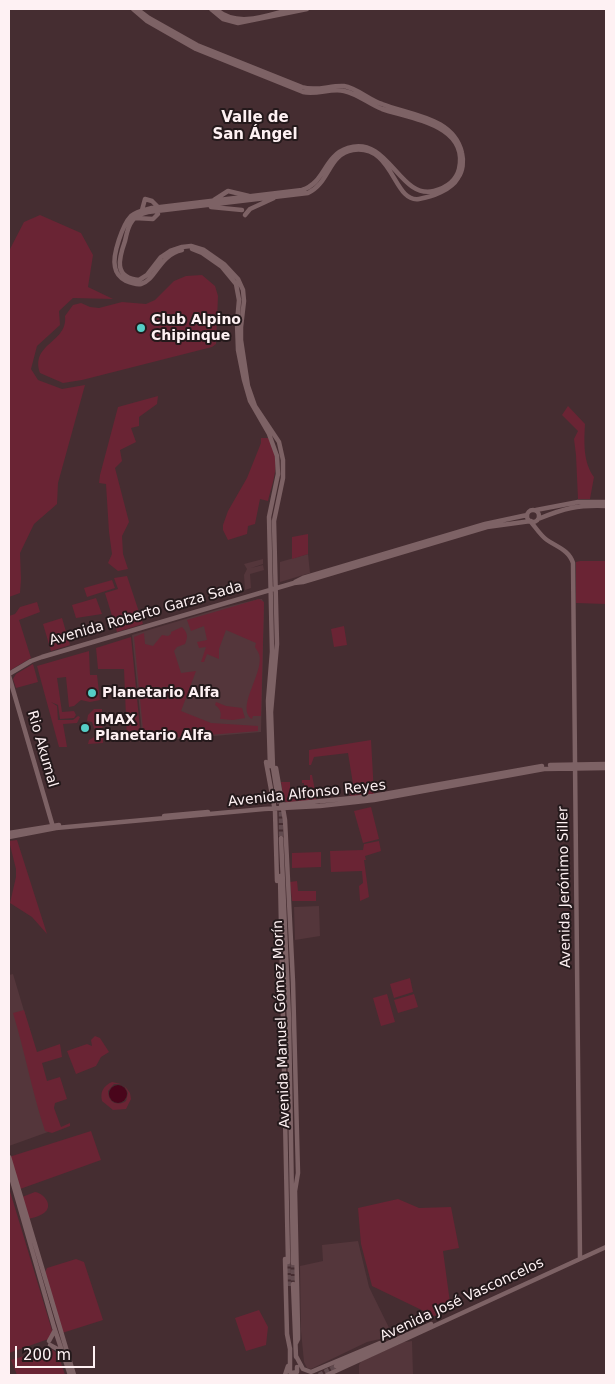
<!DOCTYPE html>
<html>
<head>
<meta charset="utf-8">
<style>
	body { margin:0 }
	#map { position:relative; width:615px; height:1384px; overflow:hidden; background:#452d31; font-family:"DejaVu Sans",sans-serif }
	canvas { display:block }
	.frame { position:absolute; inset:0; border:10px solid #fef1f3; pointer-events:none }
	.scale { position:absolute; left:15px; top:1346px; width:80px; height:22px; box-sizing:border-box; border:2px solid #fef1f3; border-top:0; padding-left:6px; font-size:15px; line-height:18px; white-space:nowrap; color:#fef1f3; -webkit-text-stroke:4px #24191b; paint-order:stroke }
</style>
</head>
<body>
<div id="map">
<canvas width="615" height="1384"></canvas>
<div class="frame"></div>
<div class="scale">200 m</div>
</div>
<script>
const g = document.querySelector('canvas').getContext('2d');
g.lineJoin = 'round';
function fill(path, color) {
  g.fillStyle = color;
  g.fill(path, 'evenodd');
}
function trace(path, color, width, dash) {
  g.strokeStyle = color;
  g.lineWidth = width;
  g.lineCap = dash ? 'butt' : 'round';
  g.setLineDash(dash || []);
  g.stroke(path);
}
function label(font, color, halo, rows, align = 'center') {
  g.font = font + ' "DejaVu Sans",sans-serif';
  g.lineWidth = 4;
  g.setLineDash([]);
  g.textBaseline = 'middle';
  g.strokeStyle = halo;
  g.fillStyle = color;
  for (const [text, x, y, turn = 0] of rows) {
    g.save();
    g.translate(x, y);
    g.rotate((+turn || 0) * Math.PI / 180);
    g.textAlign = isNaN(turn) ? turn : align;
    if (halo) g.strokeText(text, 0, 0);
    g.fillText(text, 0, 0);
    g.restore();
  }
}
const built = new Path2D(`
	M308,554L310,573L280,582V562Z
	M263,559V564L251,568L263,565L264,570L250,574L251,588L245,590L244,575L247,569L244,564Z
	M259,599H262L264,603L261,732L143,742L132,635L222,608Z
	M319,906L320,936L295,940L294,907Z
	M13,974L59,1128L9,1146V975Z
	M358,1241L369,1287L393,1336L367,1342L311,1369L307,1368L304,1362L301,1331L300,1266L323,1261L322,1245Z
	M412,1341L413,1375H359V1365L361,1361L404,1342Z`);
const green = new Path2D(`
	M40,215L81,233L93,255L88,287L113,299L73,298L59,311L60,325L37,346L31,369L38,380L62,389L85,385L58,483L57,504L34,524L20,553L21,579L20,593L9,597V251L24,222Z
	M202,275L215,286L218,296L216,344L212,347L82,380L63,383L40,373C30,343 68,343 65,316L73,305L81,303L90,307L99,308L122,302L146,304L155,300L174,281L186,276Z
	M158,396L157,404L139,417V426L131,428L136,442L120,450L122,461L115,468L129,522L122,536L123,554L128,569L118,571L108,563L112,554L109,532L106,484L99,483L100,475L118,407Z
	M568,406L585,424C584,442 583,462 594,477L590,499H578L576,455L574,439L578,431L562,415Z
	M261,438H268C282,460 274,477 268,501L260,499L255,524L248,526L247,534L228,540L223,530V525L228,511L247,478L261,443Z
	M308,534V554L292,559V537Z
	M580,561H606V604L576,603V562Z
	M127,576L143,624L117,632L105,593L118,589L114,578Z
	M112,580L115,588L87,597L84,588Z
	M96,598L102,614L76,618L72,605Z
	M259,599L264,602L261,716H253L252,719C235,708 265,672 259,654C258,651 256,649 255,647L256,643L226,630L219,649V659L207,654L204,662H201L206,647L199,648L197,642L207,640L204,626L191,631L187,620Z
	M37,602L40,612L19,620L31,658L9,671V616L15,614L20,607Z
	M62,618L70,645L51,651L43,624Z
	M344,626L347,645L334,647L331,629Z
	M182,627C188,633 188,637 185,644L177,647L174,651L181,673L196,671L181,711L211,723L258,726V731L144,740L134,637L144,633L145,644L153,646L162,635L168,636L171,634V632Z
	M131,637L141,739L127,741L124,669H98L96,648Z
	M89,651L90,675H97L100,700L90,702L81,700L74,706L69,707L66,677L57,678L62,712L74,711L76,715L74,718L60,719L58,705L51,702L57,706L58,720H73L78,716L80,717L77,723L63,724L67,747H59L37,666Z
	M33,664L38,682L16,688L13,679L16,674Z
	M216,702L226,706L242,708L245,718L233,720L220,719C222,713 220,708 215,705Z
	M94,709H102L103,743L88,744L89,740L94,737L95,731L92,722L87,721L88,715Z
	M371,740L374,794L351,797L348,786L353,784L348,753L314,757L311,765H309V750Z
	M310,775H312L317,801L286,802L284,800L281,782H290V789L294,790L295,796H313L312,787H304V783H302V780H310Z
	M371,807L379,839L363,843L354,811Z
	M17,840L47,934L32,917L10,903L16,877V869L9,841Z
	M379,841L381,851L365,856L366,860H364L369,897L360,901L359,886L363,883L362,871L331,872L330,851L363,850L364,844Z
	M321,852V867L292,868V853Z
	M297,881L298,891H316V901H292L290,882Z
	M410,978L413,992L394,998L390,984Z
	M387,994L395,1022L381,1026L373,998Z
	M414,994L418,1007L398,1013L394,1000Z
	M24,1010L37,1052L60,1044L62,1057L42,1063L47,1081L60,1077L67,1099L55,1103L54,1108L61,1127L70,1123V1126L52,1133L45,1131C32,1092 25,1052 13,1013Z
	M95,1036L100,1038L109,1052L101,1057L96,1066L76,1074L67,1051L87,1044L92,1046L91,1040Z
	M112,1082L121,1084H114L108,1091C108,1102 117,1107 126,1101L128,1093L124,1085L130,1093L131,1099L126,1109L113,1110L102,1101C100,1092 103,1086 112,1082Z
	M91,1131L101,1160L20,1189L9,1157Z
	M9,1188L54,1337L9,1353Z
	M35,1192C44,1193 54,1206 44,1213C40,1216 33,1218 28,1219L22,1197Z
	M398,1199L419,1208L451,1207L459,1248L443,1251L451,1310L434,1316L372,1286L361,1244L358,1208Z
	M76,1259L84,1262L103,1320L62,1333L44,1274L47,1268Z
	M259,1310L268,1327L266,1345L246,1351L235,1318Z
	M50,1348L58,1354L65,1375H17L11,1360Z`);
const water = new Path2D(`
	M109 1094a9 9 0 1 1 18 0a9 9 0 1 1-18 0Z`);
const secondaryTunnel = new Path2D(`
	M277,793L281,811V838
	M288,1262L289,1286
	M293,1263V1284
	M319,1375L336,1366`);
const secondary = new Path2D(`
	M133,9L147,21L196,49L303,92C317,95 331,88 344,91C358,94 369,104 382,109C411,119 469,125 459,169C456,181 445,188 434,191C399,200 389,135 348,148C323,156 326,182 302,190L152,208C145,210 137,211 131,216C123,224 112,255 115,267C116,273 120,278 126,281C131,283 136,285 141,284C156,280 159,255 182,250
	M137,9L149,18L197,45L302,87C316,92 330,85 344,86C357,88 369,100 382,104C410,115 454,117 462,153C464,161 463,171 458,178C451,190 432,197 419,199C393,203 394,144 353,150C328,154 330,183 308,193L148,212C144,213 140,214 137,216C129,222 127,232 125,241C119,258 113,278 139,280L147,275L161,257L170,251L182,247L191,246L204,250L224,264L238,279L243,290L244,301L241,327V340L248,386L255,406L279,442L283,460V478L274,521L277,644L271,712L273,768L277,793
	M211,9L223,19L238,23L307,9
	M217,10C238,28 268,15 292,9
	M214,200L228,191L249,196
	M211,207L242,210
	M142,210L145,199L152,201L157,206
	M245,215L250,209L274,198
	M135,218L153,219L158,214
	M192,249L202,253L222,267L236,284L239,300L237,323L238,350L244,380L250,401L269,434L277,456L278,474L269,517L272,652L268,701L270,766
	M527 516a6 6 0 1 1 12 0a6 6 0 1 1-12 0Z
	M536,510L578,502H606
	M538,519C565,508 577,505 606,506
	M531,522C536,528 541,536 547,540C557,547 569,550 573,563L580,1259
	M295,582L303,578L485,524L527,515
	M9,674L31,661L42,657L294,583L303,582L487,527L531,521
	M9,676L53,827
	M266,762L275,811L277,881
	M550,765L606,764
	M276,768L285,820L293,982L298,1173L295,1191L298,1330V1339L296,1343
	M281,805L373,796L542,766
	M164,816L208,812
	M9,833L59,825
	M9,837L56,828L264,809L320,806L374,800L544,769L606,768
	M281,838L289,1019L293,1263
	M280,876L288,1262
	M9,1157L74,1375
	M9,1170L54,1327L70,1375
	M285,1259L287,1334L290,1349
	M293,1284L296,1357
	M49,1341L55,1330
	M50,1345L63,1352
	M290,1348V1372L292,1373L297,1372V1367
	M296,1356L303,1369L311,1372L380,1343
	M336,1366L431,1324
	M285,1375L288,1366
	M327,1375L606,1247`);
const markers = [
	[141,328,5,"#55cec6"],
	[92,693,5,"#55cec6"],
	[85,728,5,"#55cec6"]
];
const poiNames = [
	["Club Alpino",151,320],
	["Chipinque",151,336],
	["Planetario Alfa",102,693],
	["IMAX",95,720],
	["Planetario Alfa",95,736]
];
const streetNames = [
	["Avenida Roberto Garza Sada",146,614,-16],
	["Rio Akumal",42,749,74],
	["Avenida Alfonso Reyes",307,794,-6],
	["Avenida Jerónimo Siller",565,887,-91],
	["Avenida Manuel Gómez Morín",282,1024,-92],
	["Avenida José Vasconcelos",462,1300,-25]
];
const neighbourhoodNames = [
	["Valle de",255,118],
	["San Ángel",255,135]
];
fill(built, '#54363b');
fill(green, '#6a2434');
fill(water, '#49051b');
trace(secondaryTunnel, '#614a4e', 4.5, [4.5, 2]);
trace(secondary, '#7d6265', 4.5);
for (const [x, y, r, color] of markers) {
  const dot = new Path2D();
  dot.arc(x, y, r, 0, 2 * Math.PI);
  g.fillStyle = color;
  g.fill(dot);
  trace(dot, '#24191b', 2);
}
label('bold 14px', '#fef1f3', '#24191b', poiNames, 'left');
label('14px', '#fef1f3', '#24191b', streetNames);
label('bold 15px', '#fef1f3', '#24191b', neighbourhoodNames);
</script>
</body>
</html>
